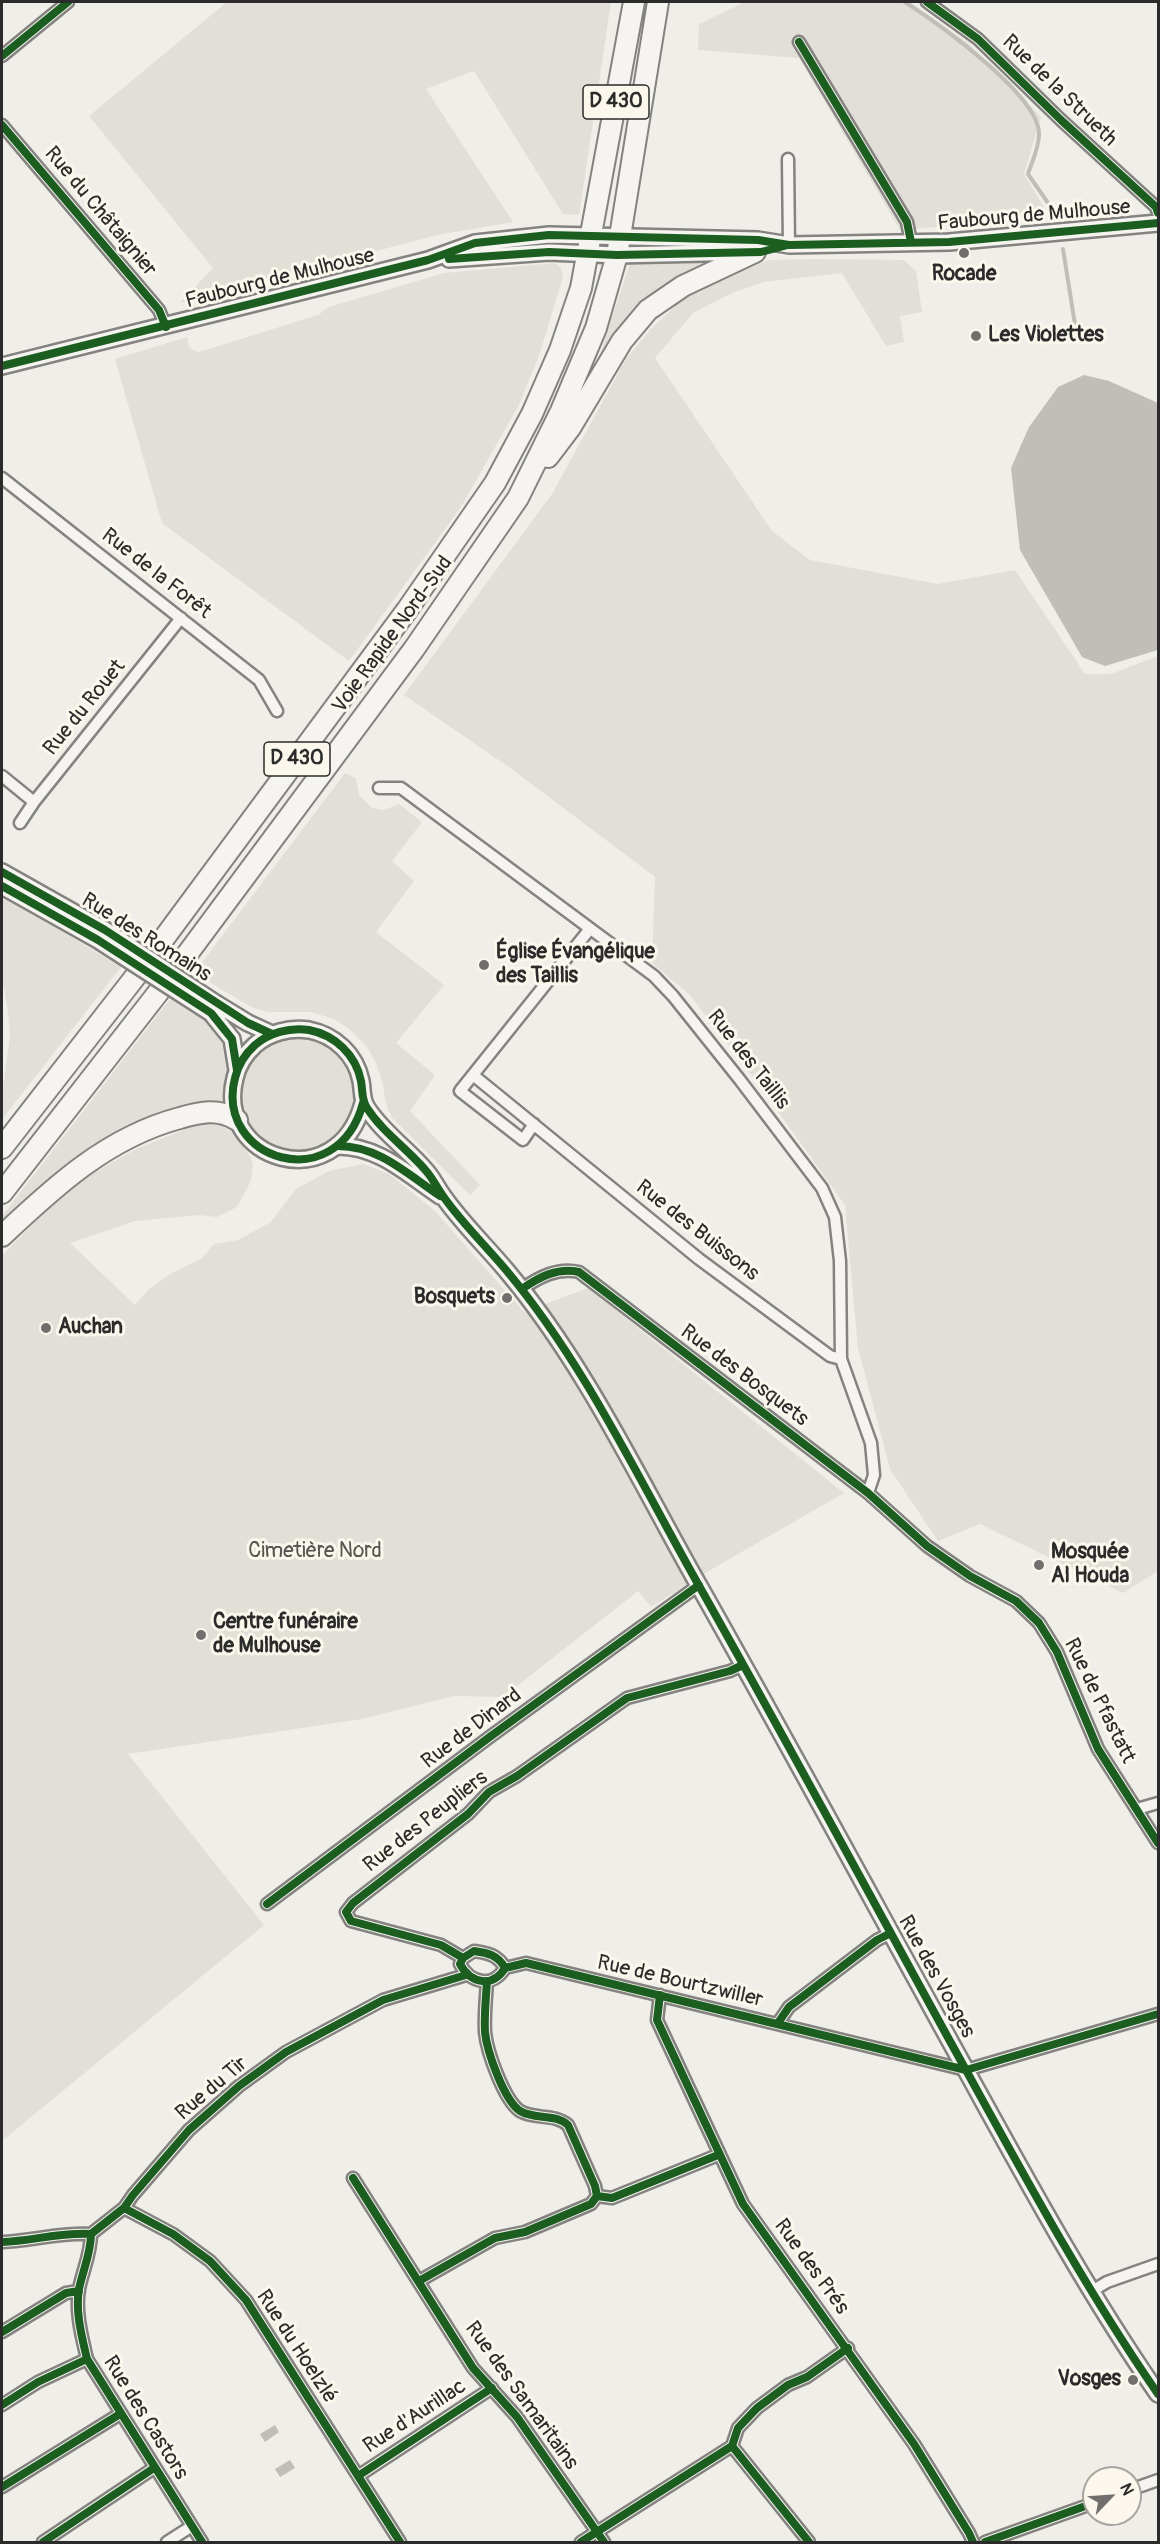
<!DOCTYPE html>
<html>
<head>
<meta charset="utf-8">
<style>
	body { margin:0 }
	#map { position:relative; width:1160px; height:2544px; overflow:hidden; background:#f0eee8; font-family:Pangolin,sans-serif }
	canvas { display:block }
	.frame { position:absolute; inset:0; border:3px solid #2b2b2b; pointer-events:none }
	.north { position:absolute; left:1082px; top:2466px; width:60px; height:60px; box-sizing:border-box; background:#fbf7ec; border:2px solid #a8a59f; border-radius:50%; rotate:65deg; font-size:16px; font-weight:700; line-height:24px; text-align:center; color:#2b2b2b }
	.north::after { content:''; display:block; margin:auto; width:21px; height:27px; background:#706f6d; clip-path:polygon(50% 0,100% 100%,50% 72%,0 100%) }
</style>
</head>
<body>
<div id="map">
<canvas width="1160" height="2544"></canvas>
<div class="frame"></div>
<div class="north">N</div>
</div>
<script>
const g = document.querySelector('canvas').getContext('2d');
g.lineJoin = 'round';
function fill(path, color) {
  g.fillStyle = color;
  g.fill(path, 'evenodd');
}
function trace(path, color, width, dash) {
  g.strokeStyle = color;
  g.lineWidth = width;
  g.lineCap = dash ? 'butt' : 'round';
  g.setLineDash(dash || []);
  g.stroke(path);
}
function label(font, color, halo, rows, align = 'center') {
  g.font = font + ' Pangolin,sans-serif';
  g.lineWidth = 6;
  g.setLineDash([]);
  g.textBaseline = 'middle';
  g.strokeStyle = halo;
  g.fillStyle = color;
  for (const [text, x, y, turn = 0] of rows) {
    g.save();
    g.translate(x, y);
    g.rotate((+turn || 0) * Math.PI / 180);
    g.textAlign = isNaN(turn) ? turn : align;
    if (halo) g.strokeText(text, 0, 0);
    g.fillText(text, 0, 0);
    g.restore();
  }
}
const built = new Path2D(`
	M227,2H611L579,215L563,214L474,71L426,89L513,222L437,235L180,303L213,268L89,116Z
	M745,2H909L968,43L1041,117L1024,174L1044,207L1042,218L900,230L799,58L698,50L699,24Z
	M814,259L904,260L916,271L922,312L900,316L904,342L886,346L842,273L764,282L732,293L693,313L655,358L772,531L810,560L938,584L1015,570L1085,674H1111L1158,656V1571L1123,1593L980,1524L938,1541L890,1469L858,1348L845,1205L759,1085L689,994L652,963L655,877L513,770L404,695L552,494L626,359L650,330L688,294L748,266L770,260Z
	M709,262L601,362L598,361L630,263Z
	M555,263L561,268L563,277L540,353L519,405L461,507L349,661L162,523L115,359L187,337L189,348L199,352L318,315L329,307L444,273Z
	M345,773L356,778L359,795L372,808L384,810L399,804L422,822L392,861L414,881L376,932L444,985L396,1043L435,1075L410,1111L480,1185L470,1195L392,1118L386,1104L382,1080L375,1061L367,1047L349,1029L334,1019L310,1012H268L253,1008L194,973Z
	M2,896L121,967L3,1118L2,1096L10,1035L8,1012L2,977Z
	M170,999L205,1022L216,1033L224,1047L228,1067L221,1103H191L155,1117L2,1223V1216Z
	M240 1095a57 57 0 1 1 114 0a57 57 0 1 1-114 0Z
	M199,1124H218L231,1131L250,1156L253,1164L251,1181L237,1207L217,1217L199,1215L135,1221L70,1243L135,1305L149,1289L172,1273L202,1258L214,1244L238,1240L271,1222L296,1189L329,1171L363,1164L389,1174L434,1210L524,1312L588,1288L844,1493L707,1572L651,1607L638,1591L503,1697L454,1696L362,1719L128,1754L264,1925L2,2141V1256L67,1188L136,1149Z`);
const water = new Path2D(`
	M1084,375L1109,381L1158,403V650L1105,666L1082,657L1020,550L1011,468L1029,427L1058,387Z
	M275,2425L279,2432L265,2442L260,2434Z
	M290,2460L295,2468L280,2477L275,2469Z`);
const stream = new Path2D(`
	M905,2C936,22 1041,96 1039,135C1039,147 1032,162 1028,174L1057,216
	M1063,249L1076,331`);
const street = new Path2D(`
	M927,2L978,39L1061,120L1156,207L1158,213
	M799,42L907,222L911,242
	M2,56L68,2
	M2,125L159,310L166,327
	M788,159L789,245
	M2,478L259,680L277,711
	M2,776L34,802
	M379,788H401L654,976L673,996L740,1080L822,1188L835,1217L840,1261L841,1359L871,1443L874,1475L868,1493
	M20,823L34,802L181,618
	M473,1075L699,1259L830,1356L841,1359
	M534,1124L523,1140L460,1091L589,930
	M522,1289C539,1277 558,1267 579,1272L868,1493L927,1546L970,1576L1016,1601L1039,1623L1057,1652L1098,1749L1158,1843
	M1137,1809L1158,1803
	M267,1904L491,1736L699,1585
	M474,1951C488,1953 498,1955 505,1968C493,1988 471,1984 460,1964L463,1958Z
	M463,1958L441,1945L351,1921L346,1912L353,1903L468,1814L489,1792L517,1776L627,1698L730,1671L743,1665
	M505,1968L526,1963L966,2070L1158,2014
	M487,1981C486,1998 484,2016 485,2032C487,2052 504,2100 520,2111C535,2120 554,2113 568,2125L595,2186L597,2196
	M660,1995L657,2020L743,2204L914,2444L969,2533L973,2542
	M778,2023L789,2007L877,1940L891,1933
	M353,2178L473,2368L517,2417L604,2542
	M597,2196L612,2198L718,2155
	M124,2208L173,2234L210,2261L246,2300L400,2542
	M91,2234C91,2253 83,2270 79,2289C75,2312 82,2337 87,2359L202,2542
	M2,2242C32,2241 61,2232 91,2234L124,2208L133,2195L189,2130L239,2086L286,2052L383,2000L466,1975
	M419,2281L495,2238L525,2232L591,2204L597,2196
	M1092,2291L1107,2282L1158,2264
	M2,2332L66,2293L79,2291
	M2,2405L38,2382L87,2359
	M732,2446L809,2542
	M358,2476L492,2388
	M2,2487L120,2414
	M1130,2490L1158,2480
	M43,2542L154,2468
	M167,2542L192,2526
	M581,2542L732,2446L738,2428L757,2408L788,2385L807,2377L848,2348
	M985,2542L1094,2503`);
const secondary = new Path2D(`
	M449,259L549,252L617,255L751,252
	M2,366L428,260L475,243L549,235L758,240L789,245L949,242L1158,223
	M2,872L105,930
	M2,886L98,940
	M217,1004L248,1023L272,1034
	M211,1013L232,1039L237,1070
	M363,1103C337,1199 214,1160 235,1078C238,1065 245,1054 255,1045C269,1033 289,1027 309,1030C335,1035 356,1055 361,1081C363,1091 361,1099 367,1108C383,1133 408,1149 427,1172C433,1179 437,1188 443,1196C461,1222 485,1245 506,1270C585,1364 638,1478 698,1584C784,1736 867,1890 951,2043C1017,2162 1081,2283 1158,2394
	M338,1146C379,1146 407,1174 440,1196`);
const highway = new Path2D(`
	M548,457L570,428L622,341L648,310L683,286L755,252
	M2,1148L142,968L407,610L495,483L532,414L560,350L581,288L634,2
	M2,1193L171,976L414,649L518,498L561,411L596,328L617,255L658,2
	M2,1236C55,1186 108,1137 180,1118C200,1112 219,1108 237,1120`);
const secondaryBridge = new Path2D(`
	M105,930L217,1004
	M98,940L211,1013`);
const cycleway = new Path2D(`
	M927,2L978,39L1061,120L1156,207L1158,213
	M799,42L907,222L911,242
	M2,56L68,2
	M2,125L159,310L166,327
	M449,259L549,252L617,255L761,252L784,246
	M2,366L428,260L475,243L549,235L758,240L789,245L949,242L1158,223
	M2,872L105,930L248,1023L272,1034
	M2,886L98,940L211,1013L232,1039L237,1070
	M363,1103C337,1199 214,1160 235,1078C238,1065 245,1054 255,1045C269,1033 289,1027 309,1030C335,1035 356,1055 361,1081C363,1091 361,1099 367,1108C383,1133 408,1149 427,1172C433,1179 437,1188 443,1196C461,1222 485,1245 506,1270C585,1364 638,1478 698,1584C784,1736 867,1890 951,2043C1017,2162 1081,2283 1158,2394
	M338,1146C379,1146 407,1174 440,1196
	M522,1289C539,1277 558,1267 579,1272L868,1493L927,1546L970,1576L1016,1601L1039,1623L1057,1652L1098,1749L1158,1843
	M267,1904L491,1736L699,1585
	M474,1951C488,1953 498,1955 505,1968C493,1988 471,1984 460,1964L463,1958Z
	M463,1958L441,1945L351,1921L346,1912L353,1903L468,1814L489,1792L517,1776L627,1698L730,1671L743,1665
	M505,1968L526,1963L966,2070L1158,2014
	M487,1981C486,1998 484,2016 485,2032C487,2052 504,2100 520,2111C535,2120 554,2113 568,2125L595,2186L597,2196
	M660,1995L657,2020L743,2204L914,2444L969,2533L973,2542
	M778,2023L789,2007L877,1940L891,1933
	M353,2178L473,2368L517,2417L604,2542
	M597,2196L612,2198L718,2155
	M124,2208L173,2234L210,2261L246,2300L400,2542
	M91,2234C91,2253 83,2270 79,2289C75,2312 82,2337 87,2359L202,2542
	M2,2242C32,2241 61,2232 91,2234L124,2208L133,2195L189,2130L239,2086L286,2052L383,2000L466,1975
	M419,2281L495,2238L525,2232L591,2204L597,2196
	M2,2332L66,2293L79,2291
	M2,2405L38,2382L87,2359
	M732,2446L809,2542
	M358,2476L492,2388
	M2,2487L120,2414
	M43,2542L154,2468
	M581,2542L732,2446L738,2428L757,2408L788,2385L807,2377L848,2348
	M985,2542L1094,2503`);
const markers = [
	[964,253,6,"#706f6d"],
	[976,336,6,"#706f6d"],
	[484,965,6,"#706f6d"],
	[507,1298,6,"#706f6d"],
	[46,1328,6,"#706f6d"],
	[1039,1565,6,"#706f6d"],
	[201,1635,6,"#706f6d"],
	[1133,2380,6,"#706f6d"]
];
const shields = [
	[616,102,66],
	[297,759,66]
];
const shieldNames = [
	["D 430",616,102],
	["D 430",297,759]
];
const streetNames = [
	["Rue de la Strueth",1059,91,44],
	["Rue du Châtaignier",100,212,50],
	["Faubourg de Mulhouse",1034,216,-5],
	["Faubourg de Mulhouse",280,279,-14],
	["Rue de la Forêt",156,574,38],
	["Voie Rapide Nord-Sud",393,635,-54],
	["Rue du Rouet",85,708,-51],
	["Rue des Romains",146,938,32],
	["Rue des Taillis",748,1060,52],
	["Rue des Buissons",697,1231,38],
	["Rue des Bosquets",744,1376,37],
	["Rue de Pfastatt",1099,1701,64],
	["Rue de Dinard",472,1729,-37],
	["Rue des Peupliers",426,1822,-38],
	["Rue des Vosges",936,1977,61],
	["Rue de Bourtzwiller",680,1982,13],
	["Rue du Tir",212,2089,-40],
	["Rue des Prés",811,2267,54],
	["Rue du Hoelzlé",296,2347,57],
	["Rue des Samaritains",521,2396,54],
	["Rue d'Aurillac",415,2417,-33],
	["Rue des Castors",145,2418,58]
];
const poiNames = [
	["Rocade",964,275,"center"],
	["Les Violettes",988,336],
	["Église Évangélique",496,953],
	["des Taillis",496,977],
	["Bosquets",495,1298,"right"],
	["Auchan",58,1328],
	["Mosquée",1051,1553],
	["Al Houda",1051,1577],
	["Centre funéraire",213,1623],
	["de Mulhouse",213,1647],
	["Vosges",1121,2380,"right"]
];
const parkNames = [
	["Cimetière Nord",315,1552]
];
fill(built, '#e1dfd7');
fill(water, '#c0beb7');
trace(stream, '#c0beb7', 4);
trace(street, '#848380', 15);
trace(secondary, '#848380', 20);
trace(highway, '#848380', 24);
trace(street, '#f5f4f0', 10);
trace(secondary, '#f5f4f0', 15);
trace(highway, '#f5f4f0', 20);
trace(secondaryBridge, '#848380', 20, []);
trace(secondaryBridge, '#f5f4f0', 15);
trace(cycleway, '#1b5e20', 8);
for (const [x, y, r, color] of markers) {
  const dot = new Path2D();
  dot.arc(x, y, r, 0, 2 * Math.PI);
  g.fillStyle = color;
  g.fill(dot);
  trace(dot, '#fbf7ec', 2);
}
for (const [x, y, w] of shields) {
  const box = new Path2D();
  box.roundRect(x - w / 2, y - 17, w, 34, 4.5);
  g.fillStyle = '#fbf7ec';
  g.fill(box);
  trace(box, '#2b2b2b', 1.5);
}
label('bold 20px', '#2b2b2b', null, shieldNames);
label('21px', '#2b2b2b', '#fbf7ec', streetNames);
label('bold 21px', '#2b2b2b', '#fbf7ec', poiNames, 'left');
label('21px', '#565552', '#fbf7ec', parkNames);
</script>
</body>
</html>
